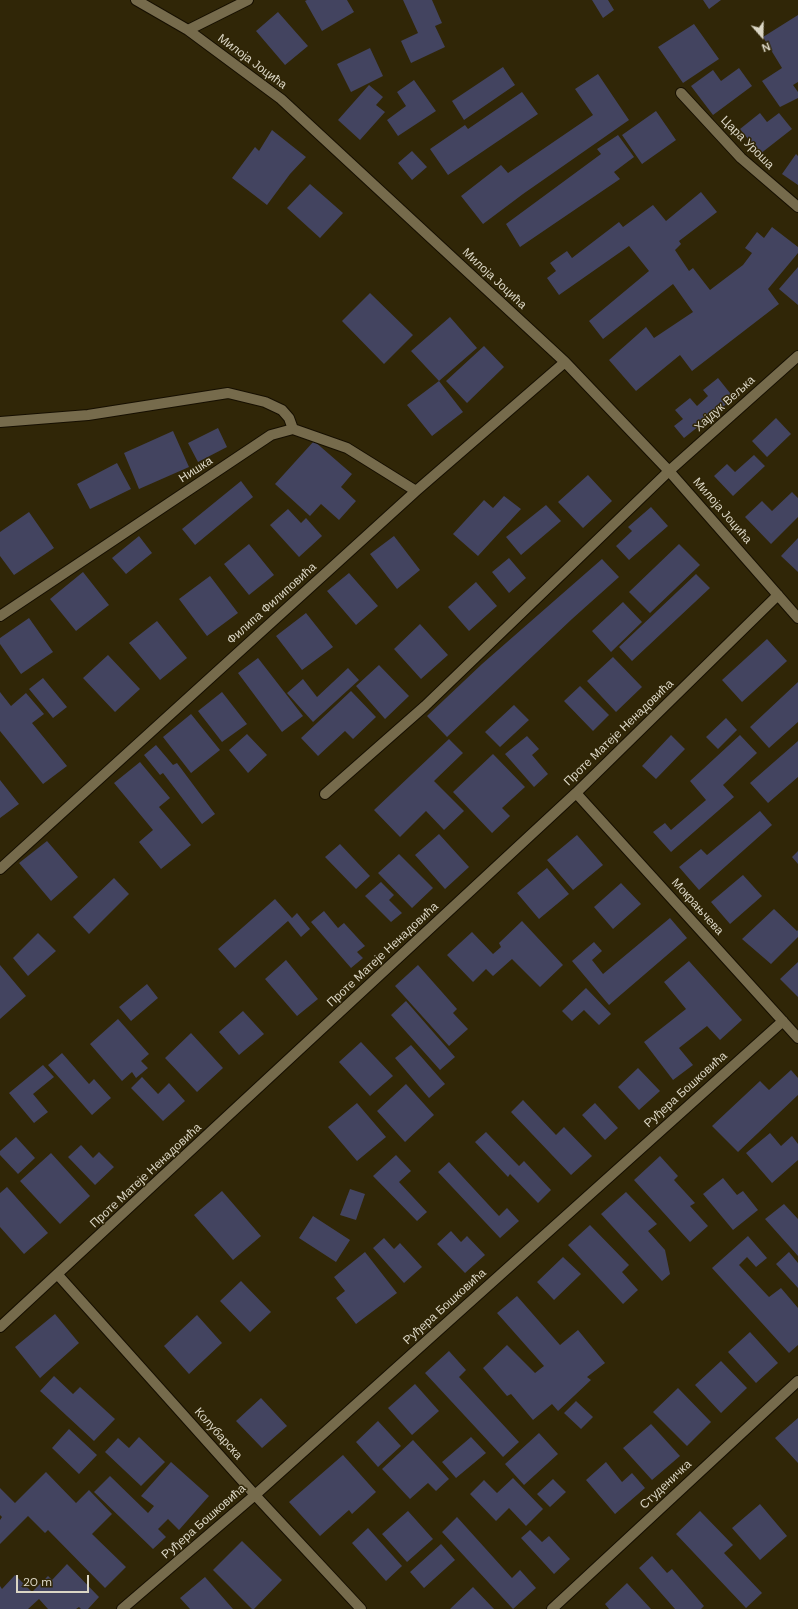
<!DOCTYPE html>
<html>
<head>
<meta charset="utf-8">
<style>
	body { margin:0 }
	#map { position:relative; width:798px; height:1609px; overflow:hidden; background:#302607; font-family:"DM Sans",sans-serif }
	canvas { display:block }
	.north { position:absolute; left:742px; top:16px; width:40px; height:40px; -webkit-text-stroke:3px #302607; paint-order:stroke; rotate:160deg; font-size:11px; font-weight:700; line-height:16px; text-align:center; color:#dbd6c5 }
	.north::after { content:''; display:block; margin:auto; width:14px; height:18px; background:#dbd6c5; clip-path:polygon(50% 0,100% 100%,50% 72%,0 100%) }
	.scale { position:absolute; left:16px; top:1575px; width:73px; height:18px; box-sizing:border-box; border:2px solid #dbd6c5; border-top:0; padding-left:5px; font-size:12px; line-height:14px; white-space:nowrap; color:#dbd6c5; -webkit-text-stroke:3px #302607; paint-order:stroke }
</style>
</head>
<body>
<div id="map">
<canvas width="798" height="1609"></canvas>
<div class="north">N</div>
<div class="scale">20 m</div>
</div>
<script>
const g = document.querySelector('canvas').getContext('2d');
g.lineJoin = 'round';
function fill(path, color) {
  g.fillStyle = color;
  g.fill(path, 'evenodd');
}
function trace(path, color, width, dash) {
  g.strokeStyle = color;
  g.lineWidth = width;
  g.lineCap = dash ? 'butt' : 'round';
  g.setLineDash(dash || []);
  g.stroke(path);
}
function label(font, color, halo, rows, align = 'center') {
  g.font = font + ' "DM Sans",sans-serif';
  g.lineWidth = 3;
  g.setLineDash([]);
  g.textBaseline = 'middle';
  g.strokeStyle = halo;
  g.fillStyle = color;
  for (const [text, x, y, turn = 0] of rows) {
    g.save();
    g.translate(x, y);
    g.rotate((+turn || 0) * Math.PI / 180);
    g.textAlign = isNaN(turn) ? turn : align;
    if (halo) g.strokeText(text, 0, 0);
    g.fillText(text, 0, 0);
    g.restore();
  }
}
const building = new Path2D(`
	M307,0H347L354,12L322,31L305,1Z
	M403,0H432L442,23L435,26L445,47L411,63L401,41L418,33Z
	M592,0H608L614,10L603,18Z
	M703,0H721L709,9Z
	M278,12L308,46L285,65L256,31Z
	M798,15V82L793,85L798,92V98L780,107L762,81L782,68L763,37Z
	M694,24L719,59L683,83L658,47Z
	M370,48L383,76L351,92L337,64Z
	M503,67L515,85L464,120L452,101Z
	M739,68L752,86L713,115L691,86L713,70L721,81Z
	M598,74L629,120L523,194L483,224L461,196L501,165L508,173L593,115L575,89Z
	M414,80L436,111L398,136L387,120L406,106L397,92Z
	M369,85L383,97L376,105L385,112L360,140L338,120Z
	M522,92L538,114L448,175L430,149L465,125L468,129Z
	M656,111L676,140L642,164L622,135Z
	M760,113L767,122L779,113L792,129L760,154L740,129Z
	M272,130L306,157L290,174L267,205L232,178L255,147L259,151Z
	M618,135L634,157L614,172L620,179L520,247L506,224L601,154L597,149Z
	M412,151L427,167L412,180L398,163Z
	M796,154L798,156V185L782,174Z
	M310,184L343,213L320,238L287,208Z
	M701,192L717,212L679,241L681,244L675,250L689,271L693,268L710,290L743,265L752,253L745,248L757,232L764,238L772,227L798,247V253L768,289L779,304L692,371L680,355L636,391L609,360L646,327L654,338L693,312L673,284L603,339L589,321L649,271L629,246L559,295L547,278L556,271L550,263L567,251L572,258L619,222L623,227L653,205L666,221Z
	M798,267V305L779,289Z
	M370,293L413,335L384,364L342,321Z
	M450,317L477,348L439,381L411,351Z
	M484,346L504,367L467,403L446,381Z
	M718,378L734,398L684,438L674,426L683,419L675,410L690,398L697,406L708,396L703,390Z
	M439,381L463,412L432,436L407,405Z
	M776,418L791,434L767,457L752,441Z
	M218,428L227,447L198,462L188,443Z
	M173,431L189,467L139,489L124,453Z
	M314,441L352,474L341,487L356,501L339,520L321,504L310,516L275,484Z
	M754,455L765,466L733,496L714,476L727,464L735,472Z
	M117,463L131,489L90,509L77,484Z
	M588,475L612,501L583,528L558,502Z
	M241,481L253,497L195,545L182,529Z
	M792,492L798,498V517L771,544L745,517L762,501L772,511Z
	M504,496L521,509L478,556L453,534L484,500L493,508Z
	M546,505L561,521L521,555L506,537Z
	M651,507L668,526L629,560L616,546L632,531L628,527Z
	M288,509L301,523L306,518L322,536L299,557L270,525Z
	M29,512L54,548L14,575L0,556V532Z
	M139,536L152,553L126,574L112,558Z
	M394,536L420,570L397,589L370,554Z
	M798,538V572L781,556Z
	M249,544L274,575L249,595L224,564Z
	M679,544L700,565L650,613L629,592Z
	M509,558L526,578L509,593L492,572Z
	M602,559L619,577L572,619L447,737L427,716L482,664Z
	M83,572L109,605L76,631L50,599Z
	M349,573L378,606L356,625L327,591Z
	M696,574L710,588L632,661L619,647Z
	M210,576L238,613L207,636L179,599Z
	M476,582L497,606L469,631L448,607Z
	M623,602L642,622L611,652L592,631Z
	M306,613L333,647L302,670L276,636Z
	M29,618L53,652L21,674L0,644V638Z
	M157,621L187,658L160,680L129,643Z
	M420,624L448,655L421,679L394,649Z
	M767,639L787,661L742,702L722,680Z
	M108,655L140,689L115,712L83,678Z
	M613,657L642,687L616,712L587,681Z
	M258,658L303,716L282,732L238,673Z
	M379,665L409,696L385,719L356,686Z
	M348,668L359,680L313,722L287,693L303,679L317,697Z
	M43,678L67,707L53,718L29,689Z
	M798,682V722L769,748L750,727Z
	M580,686L609,715L593,731L564,701Z
	M351,691L376,717L353,739L345,731L318,756L301,738Z
	M0,692L11,706L26,693L44,714L32,723L67,766L43,784L0,731Z
	M222,692L247,724L222,742L198,711Z
	M514,705L529,720L500,747L485,732Z
	M191,714L220,750L191,773L163,737Z
	M726,718L737,730L718,749L706,737Z
	M247,734L267,755L248,773L229,750Z
	M671,735L685,749L656,779L642,766Z
	M740,735L757,753L723,785L734,797L671,852L653,832L665,823L671,830L706,800L690,781Z
	M527,736L539,749L532,755L548,774L534,787L505,754Z
	M449,739L463,753L434,781L464,811L444,830L426,811L400,837L374,810Z
	M798,741V777L768,803L750,783Z
	M156,745L173,765L177,763L215,814L202,824L163,773L160,775L144,755Z
	M493,754L525,787L502,808L510,816L492,833L453,792Z
	M140,762L170,798L159,807L191,845L161,869L139,842L153,830L114,783Z
	M0,780L19,804L0,818Z
	M760,811L772,825L699,890L679,867L701,849L707,855Z
	M439,834L469,867L445,889L415,855Z
	M577,835L603,865L573,890L547,860Z
	M47,841L78,877L51,901L19,863Z
	M340,844L370,876L356,889L325,857Z
	M798,851V864L792,857Z
	M399,854L433,888L412,908L378,873Z
	M547,868L569,894L539,919L517,893Z
	M743,875L762,896L730,924L711,902Z
	M114,878L129,894L89,934L73,917Z
	M381,882L394,895L389,900L402,913L391,922L365,896Z
	M621,883L641,904L613,929L594,907Z
	M275,899L292,918L297,913L310,929L301,937L288,921L235,968L218,949Z
	M774,909L797,931L798,930V937L771,964L742,939Z
	M324,911L338,928L344,923L365,946L357,952L363,958L351,968L311,922Z
	M670,918L687,938L609,1005L572,961L594,942L602,951L592,960L603,974Z
	M522,921L563,965L540,987L512,959L493,976L486,969L473,982L447,955L472,932L493,954L501,947L499,943Z
	M38,933L56,951L28,976L13,958Z
	M286,960L318,999L297,1016L265,979Z
	M689,961L742,1020L720,1040L707,1026L679,1048L693,1065L673,1080L644,1042L686,1009L664,982Z
	M798,962V997L780,979Z
	M0,965L26,996L0,1019Z
	M418,965L457,1009L453,1013L468,1029L449,1046L395,986Z
	M147,984L158,998L131,1021L119,1007Z
	M586,988L611,1014L599,1025L584,1010L572,1021L562,1011Z
	M406,1001L455,1057L440,1070L391,1015Z
	M243,1011L264,1034L239,1055L219,1032Z
	M118,1019L149,1054L141,1061L148,1068L136,1078L132,1072L122,1081L90,1044Z
	M191,1033L223,1068L197,1092L165,1058Z
	M361,1042L393,1076L370,1096L339,1062Z
	M411,1045L445,1084L429,1098L395,1058Z
	M62,1053L89,1084L94,1079L111,1098L92,1115L48,1065Z
	M43,1065L54,1077L33,1094L48,1112L34,1123L9,1093Z
	M638,1068L660,1091L639,1110L618,1087Z
	M791,1070L798,1078V1095L738,1152L712,1126L760,1081L769,1090Z
	M142,1077L158,1094L169,1083L185,1101L163,1121L131,1088Z
	M406,1084L434,1115L405,1142L377,1111Z
	M523,1100L556,1135L564,1127L592,1156L571,1175L511,1112Z
	M357,1103L386,1137L357,1161L328,1127Z
	M595,1103L618,1128L605,1140L582,1115Z
	M486,1132L519,1166L524,1161L551,1190L538,1203L510,1174L508,1177L475,1142Z
	M770,1133L781,1146L792,1136L798,1144V1160L772,1183L746,1153Z
	M16,1137L35,1158L18,1174L0,1155V1151Z
	M81,1145L93,1158L99,1152L114,1167L95,1185L68,1157Z
	M51,1153L90,1196L60,1224L20,1181Z
	M396,1155L411,1171L399,1182L427,1212L417,1221L373,1176Z
	M660,1156L678,1176L674,1180L695,1203L690,1206L708,1226L690,1242L634,1180Z
	M449,1162L499,1216L507,1208L519,1221L500,1238L438,1172Z
	M723,1178L737,1195L743,1191L758,1210L733,1230L703,1194Z
	M7,1187L48,1233L24,1254L0,1227V1193Z
	M350,1189L365,1194L356,1220L340,1215Z
	M222,1191L261,1236L233,1260L194,1215Z
	M626,1192L657,1224L648,1231L665,1250L670,1274L662,1281L601,1214Z
	M784,1204L798,1219V1256L765,1219Z
	M313,1216L350,1240L336,1262L299,1238Z
	M590,1225L629,1265L622,1272L638,1290L623,1304L568,1245Z
	M451,1231L461,1242L467,1236L485,1255L465,1273L437,1244Z
	M748,1236L767,1258L756,1267L747,1257L739,1265L769,1297L781,1288L798,1308V1345L789,1353L712,1268Z
	M384,1238L394,1249L400,1243L422,1267L404,1283L373,1248Z
	M365,1252L397,1293L356,1324L336,1298L345,1291L334,1277Z
	M789,1252L798,1263V1288L776,1264Z
	M563,1257L581,1274L554,1300L537,1282Z
	M241,1281L271,1312L250,1332L220,1301Z
	M517,1296L560,1345L578,1330L605,1363L587,1377L591,1380L558,1411L552,1404L533,1420L511,1394L507,1396L483,1368L507,1345L535,1373L544,1366L497,1313Z
	M55,1314L79,1343L40,1378L15,1347Z
	M197,1315L222,1343L189,1374L164,1346Z
	M750,1332L778,1363L756,1383L728,1352Z
	M449,1351L466,1370L459,1377L519,1442L503,1457L425,1373Z
	M721,1361L747,1388L721,1413L695,1385Z
	M54,1376L73,1394L80,1387L115,1419L94,1441L40,1391Z
	M415,1384L439,1411L412,1435L388,1408Z
	M678,1388L711,1422L687,1446L653,1412Z
	M261,1398L287,1426L262,1448L236,1421Z
	M576,1401L593,1417L581,1429L564,1413Z
	M798,1418V1463L775,1438Z
	M378,1421L401,1446L378,1467L356,1442Z
	M651,1424L680,1456L652,1480L623,1448Z
	M69,1429L97,1455L79,1474L52,1448Z
	M539,1433L558,1454L524,1485L505,1464Z
	M139,1437L165,1462L141,1486L105,1452L118,1438L129,1448Z
	M471,1437L486,1453L456,1478L442,1462Z
	M413,1440L449,1479L436,1491L428,1483L410,1499L382,1469Z
	M343,1455L376,1492L352,1514L349,1510L320,1536L289,1502Z
	M171,1462L209,1496L179,1530L168,1519L158,1529L166,1537L153,1549L94,1492L110,1476L148,1513L154,1506L141,1496Z
	M606,1462L622,1482L632,1473L645,1488L615,1514L586,1480Z
	M46,1472L76,1503L89,1490L112,1514L92,1534L126,1567L105,1588L48,1530L45,1533L28,1516L0,1544V1520L2,1517L0,1515V1488L15,1503Z
	M513,1478L543,1509L526,1526L509,1508L496,1521L470,1494L484,1480L497,1493Z
	M553,1479L566,1492L550,1507L537,1494Z
	M760,1504L787,1536L760,1560L732,1528Z
	M408,1511L433,1539L407,1562L382,1534Z
	M700,1511L733,1545L724,1553L762,1593L746,1608L676,1534Z
	M457,1517L512,1578L520,1570L536,1588L513,1609L442,1532Z
	M368,1528L402,1566L386,1581L352,1543Z
	M530,1530L542,1542L549,1536L570,1559L554,1574L521,1538Z
	M242,1541L282,1580L254,1609H252L213,1570Z
	M441,1544L455,1560L424,1588L410,1572Z
	M652,1556L667,1573L672,1569L704,1606L701,1609H675L639,1568Z
	M67,1564L99,1597L88,1609H81L79,1607L76,1609H48L39,1599L28,1609H0V1586L2,1589L15,1575L32,1592L48,1576L52,1580Z
	M205,1577L233,1609H190L180,1598Z
	M627,1583L651,1609H609L605,1604Z
	M473,1587L494,1609H450Z`);
const service = new Path2D(`
	M325,794L425,706L669,471`);
const minor = new Path2D(`
	M136,0L188,30L281,99L565,362L669,471L798,618
	M188,30L248,0
	M681,93L741,158L798,207
	M0,422L88,415L228,393L265,402L282,410L289,418L293,429
	M669,471L798,356
	M0,616L271,435L293,429L347,448L416,491
	M576,793L798,1038
	M0,869L416,491L565,362
	M58,1275L255,1495L361,1609
	M0,1327L576,793L778,595
	M122,1609L255,1495L783,1021
	M552,1609L798,1381`);
const streetNames = [
	["Милоја Јоцића",252,62,37],
	["Цара Уроша",747,143,45],
	["Милоја Јоцића",494,279,43],
	["Хајдук Вељка",725,404,-42],
	["Нишка",196,470,-33],
	["Милоја Јоцића",722,511,49],
	["Филипа Филиповића",272,604,-42],
	["Проте Матеје Ненадовића",619,733,-44],
	["Мокрањчева",697,907,48],
	["Проте Матеје Ненадовића",383,955,-43],
	["Руђера Бошковића",686,1090,-42],
	["Проте Матеје Ненадовића",146,1176,-43],
	["Руђера Бошковића",445,1307,-42],
	["Колубарска",218,1434,48],
	["Студеничка",666,1485,-43],
	["Руђера Бошковића",204,1522,-41]
];
fill(building, '#434460');
trace(service, '#160f00', 12);
trace(minor, '#160f00', 12);
trace(service, '#766b4c', 10);
trace(minor, '#766b4c', 10);
label('12px', '#dbd6c5', '#302607', streetNames);
</script>
</body>
</html>
